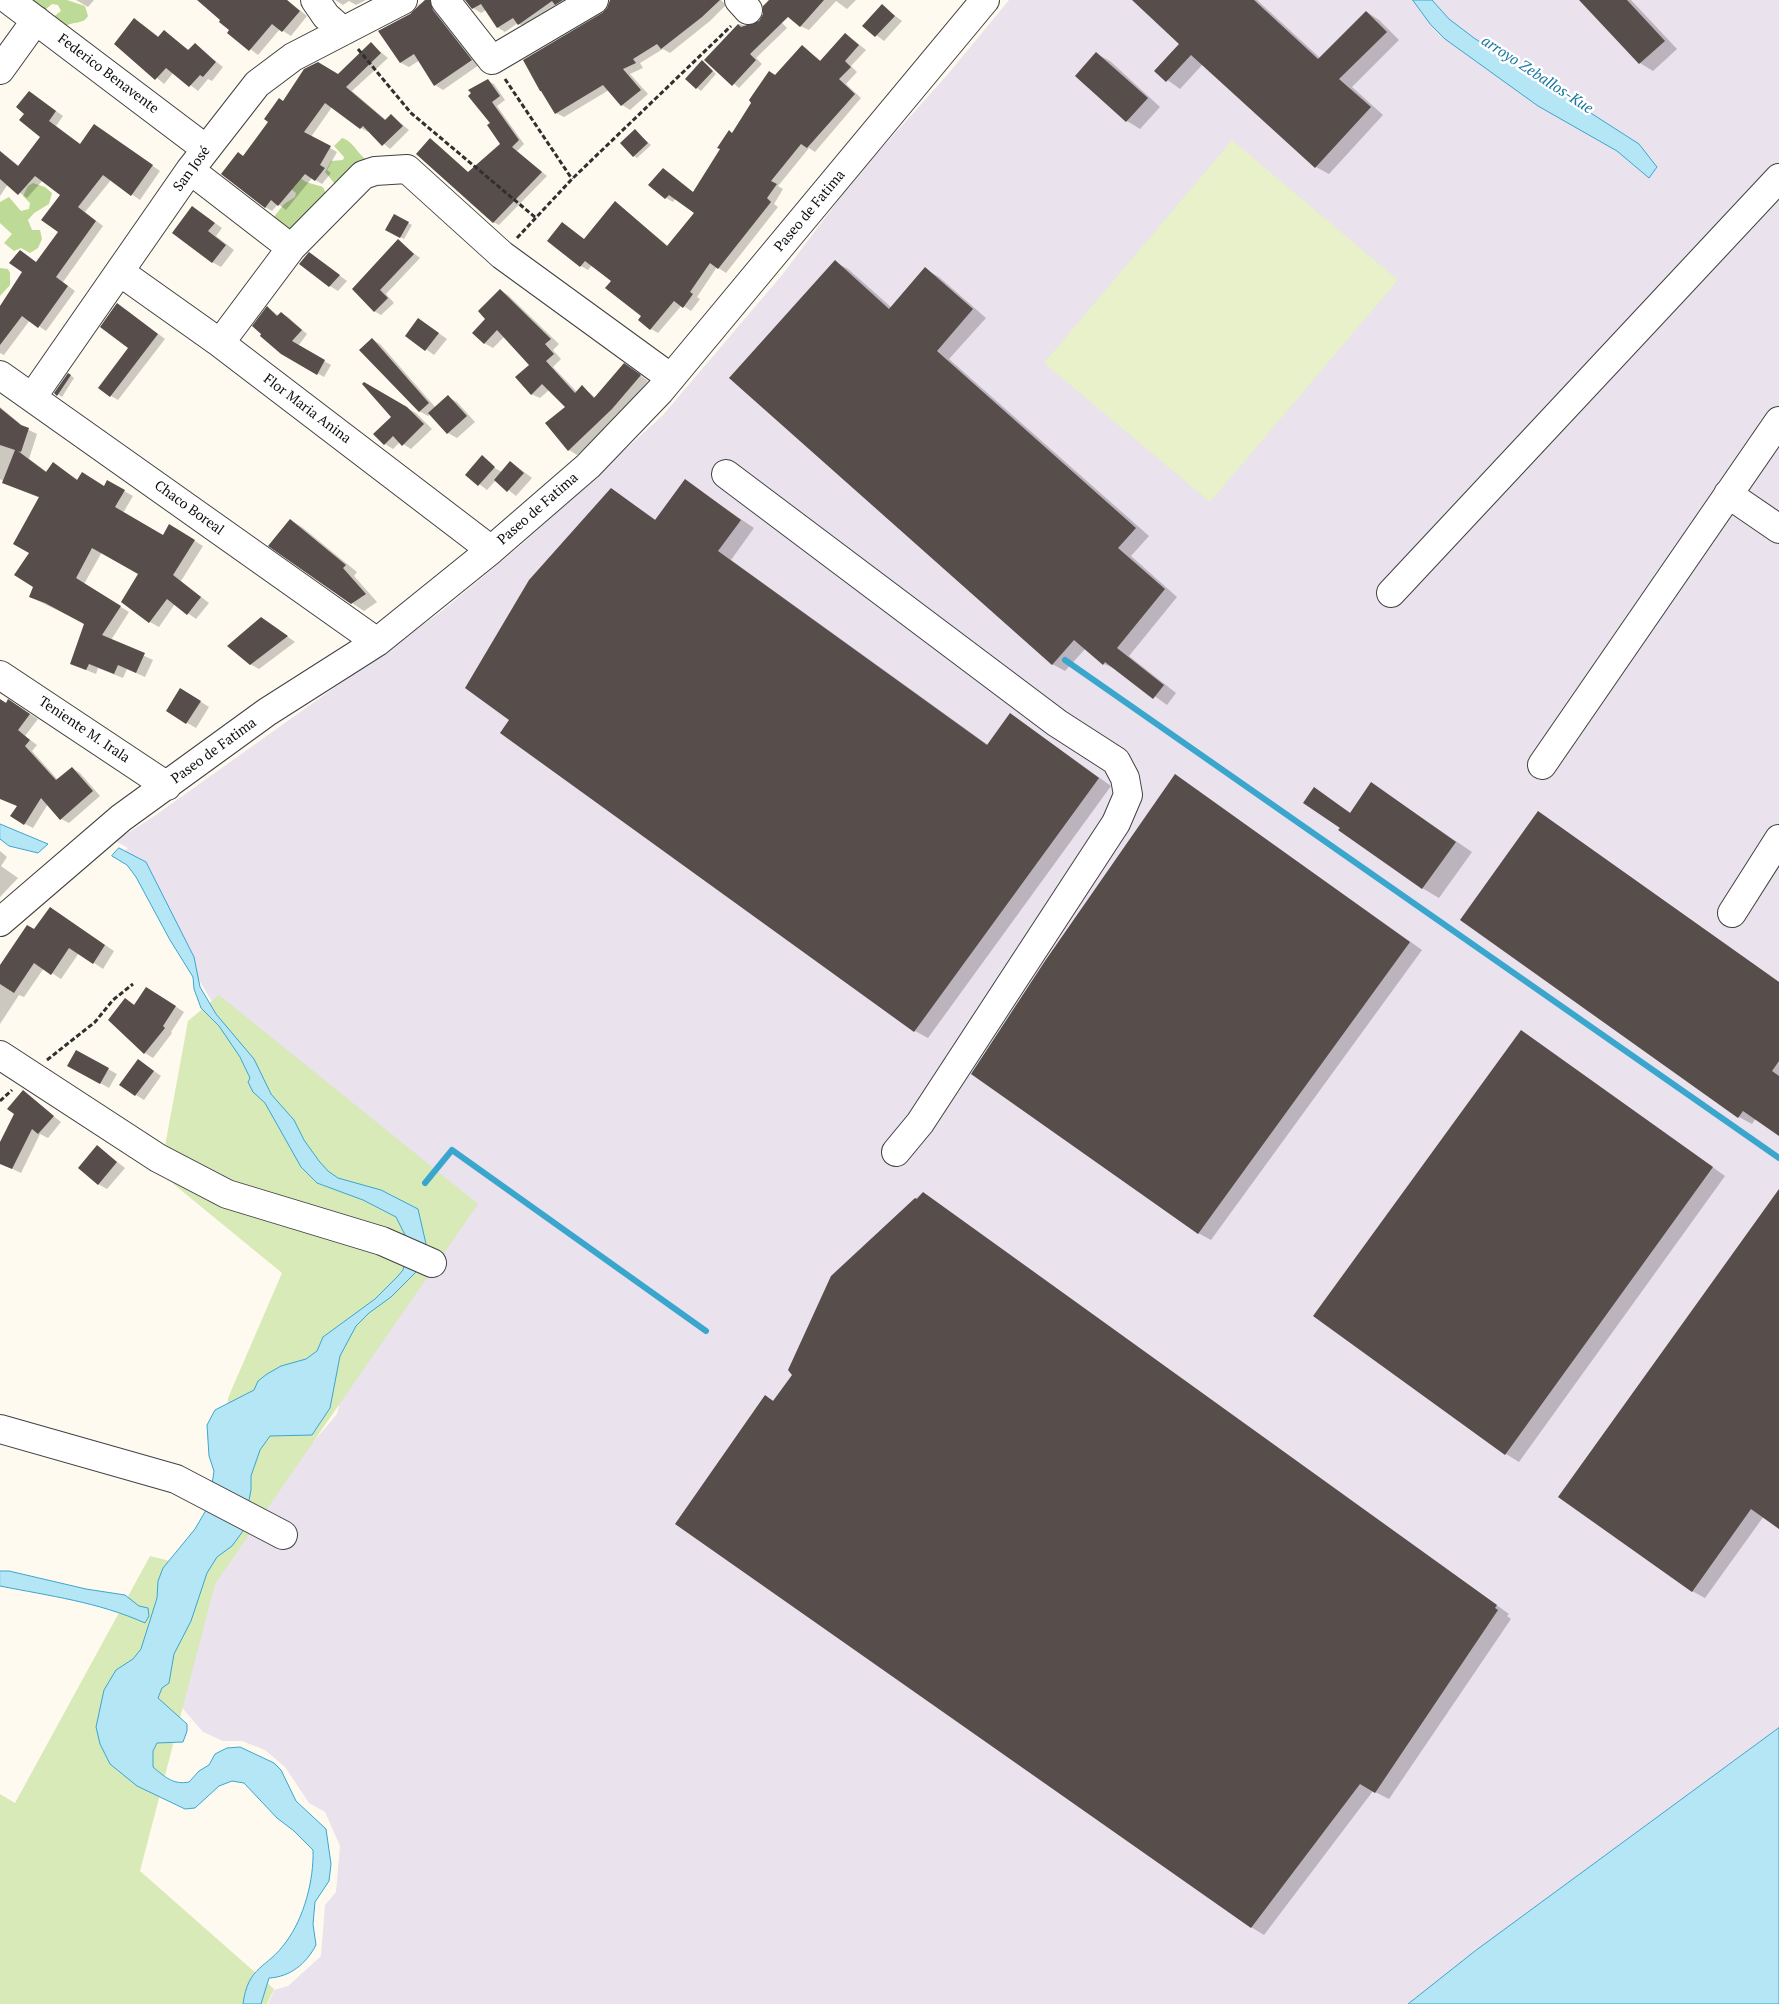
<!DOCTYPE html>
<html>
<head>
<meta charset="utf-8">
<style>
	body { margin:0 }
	canvas { display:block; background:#fffaef }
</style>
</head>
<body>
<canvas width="1779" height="2004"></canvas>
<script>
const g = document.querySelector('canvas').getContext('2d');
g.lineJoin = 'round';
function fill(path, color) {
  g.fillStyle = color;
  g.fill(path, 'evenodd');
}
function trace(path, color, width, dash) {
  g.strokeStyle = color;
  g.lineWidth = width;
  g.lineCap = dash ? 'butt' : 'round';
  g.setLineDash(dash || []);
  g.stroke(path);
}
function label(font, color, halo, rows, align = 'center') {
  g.font = font + ' "PT Serif",serif';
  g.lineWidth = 5;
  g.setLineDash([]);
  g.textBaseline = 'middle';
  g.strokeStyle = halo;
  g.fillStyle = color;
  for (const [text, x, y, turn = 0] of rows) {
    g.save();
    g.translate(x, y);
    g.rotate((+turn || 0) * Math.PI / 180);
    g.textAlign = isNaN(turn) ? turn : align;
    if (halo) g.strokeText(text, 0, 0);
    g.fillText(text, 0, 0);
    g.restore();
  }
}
const industrial = new Path2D(`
	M1009,0H1779V1728L1475,1951L1408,2004H268L274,1990L288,1986L321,1956L325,1905L336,1892L340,1846L325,1812L309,1803L285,1767L265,1750L242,1741H223L203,1732L172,1696L213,1577L247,1537L255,1494L314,1441L337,1414L354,1340L311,1168L123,852L128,848L115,841L153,817L442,611L522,544L663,415L782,275L855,178L948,74Z`);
const green = new Path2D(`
	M219,995L478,1204L215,1584L140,1871L274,1989L267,2004H0V1794L15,1803L150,1556L186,1565L223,1482L228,1398L282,1273L160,1173L188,1021Z`);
const forest = new Path2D(`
	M23,0H67L85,6L88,16C82,26 72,20 63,28L52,18L61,11L58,5L52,4L45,10Z
	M342,138C355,142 357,155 369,161L335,184L325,172L331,161L343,160L344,157L334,146Z
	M292,172L306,182L323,187L326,194L292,235L270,222L284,204L295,197L296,193L286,185Z
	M33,183L45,187L52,193L49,204L34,213L28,220L32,230H40L42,239L38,248L30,253L21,248L14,251L4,243L12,234L0,223V202L9,197L21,211L29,209L30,203L23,196L28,186Z
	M0,268L8,269L10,273V285L0,296Z`);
const pitch = new Path2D(`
	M1232,140L1398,280L1210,502L1044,363Z`);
const water = new Path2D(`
	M1413,0H1432L1449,19L1474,38L1639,144L1657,167L1649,178L1617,151L1538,106L1445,39L1431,25Z
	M0,824L48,844L38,853L9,846L0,839Z
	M119,848L146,862L194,957L200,987L216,1014L254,1059L271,1094L294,1120L304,1140L319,1161L328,1171L338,1178L381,1190L418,1209L426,1244V1255L420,1268L391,1297L369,1313L356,1326L340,1356L330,1408L312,1435L270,1436L260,1450L251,1476V1490L243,1531L232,1546L217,1557L207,1573L191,1621L174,1654L169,1683L162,1688L158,1698L187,1724V1731L183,1742L157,1743L153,1751V1767C165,1777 173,1785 189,1782L199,1771L209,1765L215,1754L227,1748L240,1747L274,1763L281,1770L296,1801L326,1829L331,1864L329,1881L315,1902L313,1924L316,1945C306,1964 290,1977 269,1978L261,2004H243C248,1965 267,1969 286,1942C304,1918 314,1880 313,1850L294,1831L277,1818L244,1783L232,1781L219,1786L195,1808L185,1809L137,1786L110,1764L100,1744L96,1727L104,1690L116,1670L133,1659L141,1649L157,1598L158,1581L163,1568L195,1529L209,1505L214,1471L209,1456L207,1425L215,1410L254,1390L258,1381L267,1374L281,1366L306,1359L317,1351L323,1337L375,1299L398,1276L403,1270L406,1258L407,1239L396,1217L363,1200L317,1183L301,1167L265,1103L253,1092L248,1082L250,1078L240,1057L219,1026L201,1008L194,989L193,977L170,940L136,877L127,865L112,856Z
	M0,1571H9L86,1589L125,1595L139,1606L148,1608L149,1616L145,1623C98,1602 50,1596 0,1586Z
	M1779,1728V2004H1408L1475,1951Z`);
const shadow = new Path2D(`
	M76,0H94L88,7Z
	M219,0H287L307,16L291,36L280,29L258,55L229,33L231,30Z
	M335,0H366L356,5L349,1L343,5Z
	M427,0H434L479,65L443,90L435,85L420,60L409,67L401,63L411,15L418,5Z
	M466,0H579L526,29L518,23L505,32L497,27L486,10L481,13L473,8Z
	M611,0H721L726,5L710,21L670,53L663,49L640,63L643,68L630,74L648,94L630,110L622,105L609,90L564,117L556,113L603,14L609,8Z
	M787,0H856L847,9L836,1L809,30L800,26Z
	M1136,0H1257L1320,58L1367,12L1379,20L1399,40L1352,87L1383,115L1329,174L1316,167L1203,64L1180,89L1155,71L1181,44Z
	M1581,0H1631L1677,49L1653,71L1640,63Z
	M882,6L902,21L884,41L864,26Z
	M769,9L787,28L756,58L762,64L739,88L706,60L739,24L751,27L760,22Z
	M142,24L159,37L164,31L190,51L195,45L223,67L212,81L208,79L198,91L174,72L164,84L116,43Z
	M846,34L866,50L851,66L857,72L846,84L861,98L815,152L809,148L778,186L783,189L774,204L778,207L726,273L717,267L697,297L700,299L691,311L682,305L658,333L651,329L639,320L643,315L612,281L592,265L588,270L581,266L562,223L585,240L615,202L668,246L696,212L676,198L673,202L666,198L650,185L694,193L732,134L776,76L803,47L821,61Z
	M371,44L388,58L352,91L386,120L391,115L409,130L390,149L369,131L368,132L361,128L332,107L311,137L337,152L327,170L331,173L322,184L312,178L286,210L278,204L272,211L265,207L244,157L284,103L338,75Z
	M1097,54L1110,61L1160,107L1140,129L1127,121L1076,76Z
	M706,64L716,74L701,91L686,79Z
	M488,81L494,84L505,100L497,106L524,144L517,151L547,176L499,225L493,222L436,143L469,173L502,144L492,123Z
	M30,92L63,116L56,126L81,145L102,130L160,171L140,200L111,180L85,212L103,226L63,282L75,291L46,331L30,320L4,355L0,353V308L24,272L20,251L37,263L59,232L62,194L43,180L27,198L8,184L0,196V151L19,166L42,137L26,113Z
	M635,131L651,145L637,158L634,156Z
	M192,207L222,228L216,236L234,250L221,267L212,262Z
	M394,216L412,225L404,239L387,230Z
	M398,241L420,258L386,294L394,303L381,315L374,311L354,289Z
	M310,253L347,281L338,291L330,286Z
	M835,262L848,269L892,308L925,269L939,277L986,318L949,359L1149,536L1131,556L1177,597L1129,656L1176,693L1167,705L1118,670L1104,664L1086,648L1065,671L1052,664Z
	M500,290L508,295L559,344L553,350L561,359L553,367L577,392L582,387L596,398L633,370L648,381L621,414L577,455L569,450L566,407L549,390L540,398L531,394L530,365L505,336L493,348L484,343L487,319Z
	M268,308L279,316L281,313L288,317L307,334L298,346L331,365L324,377L282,353Z
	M125,309L165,339L118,400L111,396L130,348Z
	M419,319L447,339L434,355L407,335Z
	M372,339L380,344L436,408L448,397L457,402L475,422L457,438L448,433L431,414L428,416L419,411Z
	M69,374L74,378L62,397L56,393Z
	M364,384L416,413L432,429L411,449L400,442L393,449L385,444L393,417Z
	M0,407L25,428L37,434L29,459L47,472L54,464L78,480L105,487L108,482L133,496L123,513L163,536L170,526L203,546L181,581L209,603L196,619L175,604L159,627L150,622L122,602L140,574L102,552L84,584L129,612L111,640L153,660L145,677L127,669L123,678L98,668L96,674L71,664L86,624L30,597L34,586L31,552L40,498L13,487L0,479Z
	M482,457L494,465L490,463L489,465L502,472L511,462L532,478L516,496L496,480L487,490L467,475Z
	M685,481L754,528L731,560L988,745L1023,723L1111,786L928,1038L915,1031L511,720L611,489L656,520Z
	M290,520L302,527L357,572L354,576L377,602L364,611L352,603Z
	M270,624L295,642L259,669L250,664Z
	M189,694L209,707L196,728L167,711Z
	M0,701L17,706L38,719L25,736L37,745L32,751L58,780L72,768L80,773L100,796L69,823L61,819L48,804L33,828L25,824L18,807L0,791Z
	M1175,775L1422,950L1211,1240L1198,1233Z
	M1372,784L1472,852L1439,898L1422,888L1341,827L1314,789L1351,813Z
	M1538,812L1779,982V1134L1756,1118L1752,1124L1739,1117L1462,920Z
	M0,851L7,857L1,866L18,878L0,897Z
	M59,914L114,951L103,969L79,953L61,979L44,968L24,997L19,995L0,1024V967L35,931Z
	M155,993L184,1012L171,1032L172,1033L153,1058L145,1053L109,1020L125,999L135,1005Z
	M1521,1031L1725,1176L1519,1462L1506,1454Z
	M76,1051L117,1074L109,1088L68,1065Z
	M147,1066L161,1076L144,1100L136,1095Z
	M23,1092L61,1122L48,1138L40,1134L21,1173L0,1163V1145L15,1114Z
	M98,1147L125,1168L107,1189L98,1184Z
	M922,1193L1509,1614L1507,1616L1511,1619L1389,1799L1373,1791L1264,1935L1251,1927L765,1396L774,1401L793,1375L832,1276Z
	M1779,1194V1527L1764,1516L1705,1598L1692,1591Z`);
const stream = new Path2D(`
	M1065,660L1779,1158
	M425,1183L452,1150L706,1331`);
const building = new Path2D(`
	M197,0H287L300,11L282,32L272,24L249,51L227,33L229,30L219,22L220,20Z
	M425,0H430L433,10L472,60L434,86L414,54L400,63L378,31L410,14Z
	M465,0H563L555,5L552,1L518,25L513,18L497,28L481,4L472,9Z
	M610,0H720L702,17L661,49L657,44L633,59L636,63L623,69L641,90L621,106L603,85L555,114L541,91H540L523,60L602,13L607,8Z
	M769,0H824L800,27L788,17L750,54L756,60L732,86L704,60L738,24L741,27L759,21L763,14V6Z
	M1132,0H1254L1318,59L1366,11L1387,32L1339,79L1371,107L1315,168L1191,55L1166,82L1154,71L1179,44Z
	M1579,0H1627L1665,41L1639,64Z
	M882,4L895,16L875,37L862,26Z
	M134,18L158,37L164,30L188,50L195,43L216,62L203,77L200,75L189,87L166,68L155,80L114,44Z
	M845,33L859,45L845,61L851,67L839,79L855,94L807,148L801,144L771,181L777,184L767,198L771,202L718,269L710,263L690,292L693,294L683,308L674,301L650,330L638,320L641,316L605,288L611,281L585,261L580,267L547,241L562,222L584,239L615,201L667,246L694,213L669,195L665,199L648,185L663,168L693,192L720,149L717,148L729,130L732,133L751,103L749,100L769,71L775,75L802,45L820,61Z
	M371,42L381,53L346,87L385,120L391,114L403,126L382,146L363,126L360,129L325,103L304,132L331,146L320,165L325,168L315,181L305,174L278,206L271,200L265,208L221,174L238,152L243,156L268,122L264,119L279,98L283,101L304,69L318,62L338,74Z
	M1096,52L1148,98L1126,122L1075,76Z
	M702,60L713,71L696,89L685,79Z
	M488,79L500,96L492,102L519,140L512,147L542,172L493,223L416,154L430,138L468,172L500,144L487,125L490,123L468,96L471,93L468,90Z
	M29,91L56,111L49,121L80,144L94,124L153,165L131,196L103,175L78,207L96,221L56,277L68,286L38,328L22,316L0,345V306L22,272L9,263L20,250L36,262L58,232L41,220L60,195L35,176L18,195L0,179V151L18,166L40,137L19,120L24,114L16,107Z
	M635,129L648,143L633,157L620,143Z
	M192,206L215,223L208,231L226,245L212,263L172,233Z
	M394,214L409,222L400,238L385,230Z
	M398,239L414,254L380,290L388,298L374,312L352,289Z
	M309,252L340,275L329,287L299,264Z
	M835,260L889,309L925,267L973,309L937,351L1136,528L1118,548L1165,589L1117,648L1164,685L1153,699L1105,662L1103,665L1074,640L1052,665L729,378Z
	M500,289L551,339L545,344L554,354L546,361L575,393L582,385L594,398L624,363L641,375L612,409L568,451L545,423L565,407L542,384L531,395L515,377L529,365L497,330L484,344L472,333L485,319L478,311Z
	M117,303L158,334L110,397L98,388L128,348L100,327Z
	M267,306L277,316L281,312L302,330L292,341L325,360L317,375L281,354L260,336L261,334L252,326Z
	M418,318L439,333L425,351L405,336Z
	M372,338L429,403L419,412L359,350Z
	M68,373L71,375L57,396L54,393Z
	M364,382L407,407L424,424L402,446L393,436L384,445L373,434L391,417L362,384Z
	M448,395L467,416L447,434L428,413Z
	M0,408L21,425L29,428L21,452L18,451L46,472L53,462L77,480L82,472L104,486L107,480L125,490L115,507L163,535L169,524L195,540L173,575L201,597L187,615L167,599L149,623L121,602L138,574L92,548L76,578L121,606L102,635L145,653L136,673L118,665L114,674L89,664L86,670L70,664L84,624L45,603L29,597L33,587L14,575L29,553L13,544L39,497L2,483L15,450L0,445Z
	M482,455L495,467L478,486L465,475Z
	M510,461L524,473L507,492L494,480Z
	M685,479L741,520L718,551L987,745L1010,713L1099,778L914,1032L500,733L509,720L465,688L529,580L611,488L655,520Z
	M290,519L346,565L343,568L366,594L351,604L268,546Z
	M261,617L288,636L250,665L227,646Z
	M180,688L201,701L186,724L166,711Z
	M0,699L6,703L8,699L30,714L18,730L30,740L25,746L56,780L72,767L93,791L60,820L41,798L24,825L10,816L17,806L0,799Z
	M1175,774L1410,942L1198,1234L971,1074L1045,961Z
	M1371,782L1456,842L1422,889L1338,830L1340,828L1303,803L1314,787L1350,813Z
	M1538,811L1779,982V1061L1772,1071L1779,1076V1136L1743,1111L1738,1118L1460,920Z
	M50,907L105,945L93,964L69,948L51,975L34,963L14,993L0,984V965L27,925L34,929Z
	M146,987L176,1006L163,1026L165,1028L144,1054L108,1020L125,998L134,1005Z
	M1521,1030L1713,1167L1505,1455L1313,1316Z
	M76,1050L109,1068L100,1084L67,1066Z
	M138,1059L154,1071L135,1096L119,1085Z
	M23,1090L54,1116L38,1134L32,1129L12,1169L0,1164V1142L14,1114L7,1109Z
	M97,1145L117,1162L98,1185L78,1168Z
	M1779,1189V1529L1751,1509L1692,1592L1558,1497Z
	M923,1192L1497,1605L1495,1608L1498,1610L1375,1793L1360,1784L1251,1928L675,1524L765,1395L773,1401L792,1375L788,1370L831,1276L915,1198L917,1199Z`);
const path = new Path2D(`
	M358,49L411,113L536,218
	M505,79L572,179
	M517,238L572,179L731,26
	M47,1060L95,1022L113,1000L133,984
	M0,1101L12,1090`);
const minor = new Path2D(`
	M9,0L206,149
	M315,0L326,16L343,31
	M445,0L492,60L594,0
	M739,0L748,10
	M0,70L36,20
	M190,170L291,248
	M120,272L220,343L491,550
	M220,343L291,248L363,175L375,171L407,169L502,255L671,378
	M0,375L377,642
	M33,396L190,170L257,84L293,57L403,0
	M726,474L1057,723L1116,761L1125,778L1128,795L1116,823L920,1123L896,1152
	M1728,494L1779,529
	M1391,593L1779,178
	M0,675L167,786
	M1542,765L1779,421
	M1732,913L1779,839
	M0,922L121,818L267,712L377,642L491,550L588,466L660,391L985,0
	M0,1055L158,1158L227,1194L382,1241L432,1263
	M0,1429L176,1479L283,1535`);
const streetNames = [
	["Federico Benavente",108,74,37],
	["San José",192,169,-54],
	["Paseo de Fatima",810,211,-50],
	["Flor Maria Anina",307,409,37],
	["Chaco Boreal",189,508,36],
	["Paseo de Fatima",538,509,-41],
	["Teniente M. Irala",84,730,34],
	["Paseo de Fatima",214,751,-36]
];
const waterNames = [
	["arroyo Zeballos-Kue",1537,75,33]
];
fill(industrial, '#eae2ed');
fill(green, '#d8eab8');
fill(forest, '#beda97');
fill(pitch, '#e8f1ca');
fill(water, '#b4e6f6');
trace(water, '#3aa6ce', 1);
fill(shadow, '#0003');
trace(stream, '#3aa6ce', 6);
fill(building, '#574d4a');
trace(minor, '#414141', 30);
trace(path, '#303030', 3, [5, 2.5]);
trace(minor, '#fff', 28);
label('14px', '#0e0e0e', '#fff', streetNames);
label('italic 15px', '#1676a1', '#fff', waterNames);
</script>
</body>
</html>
